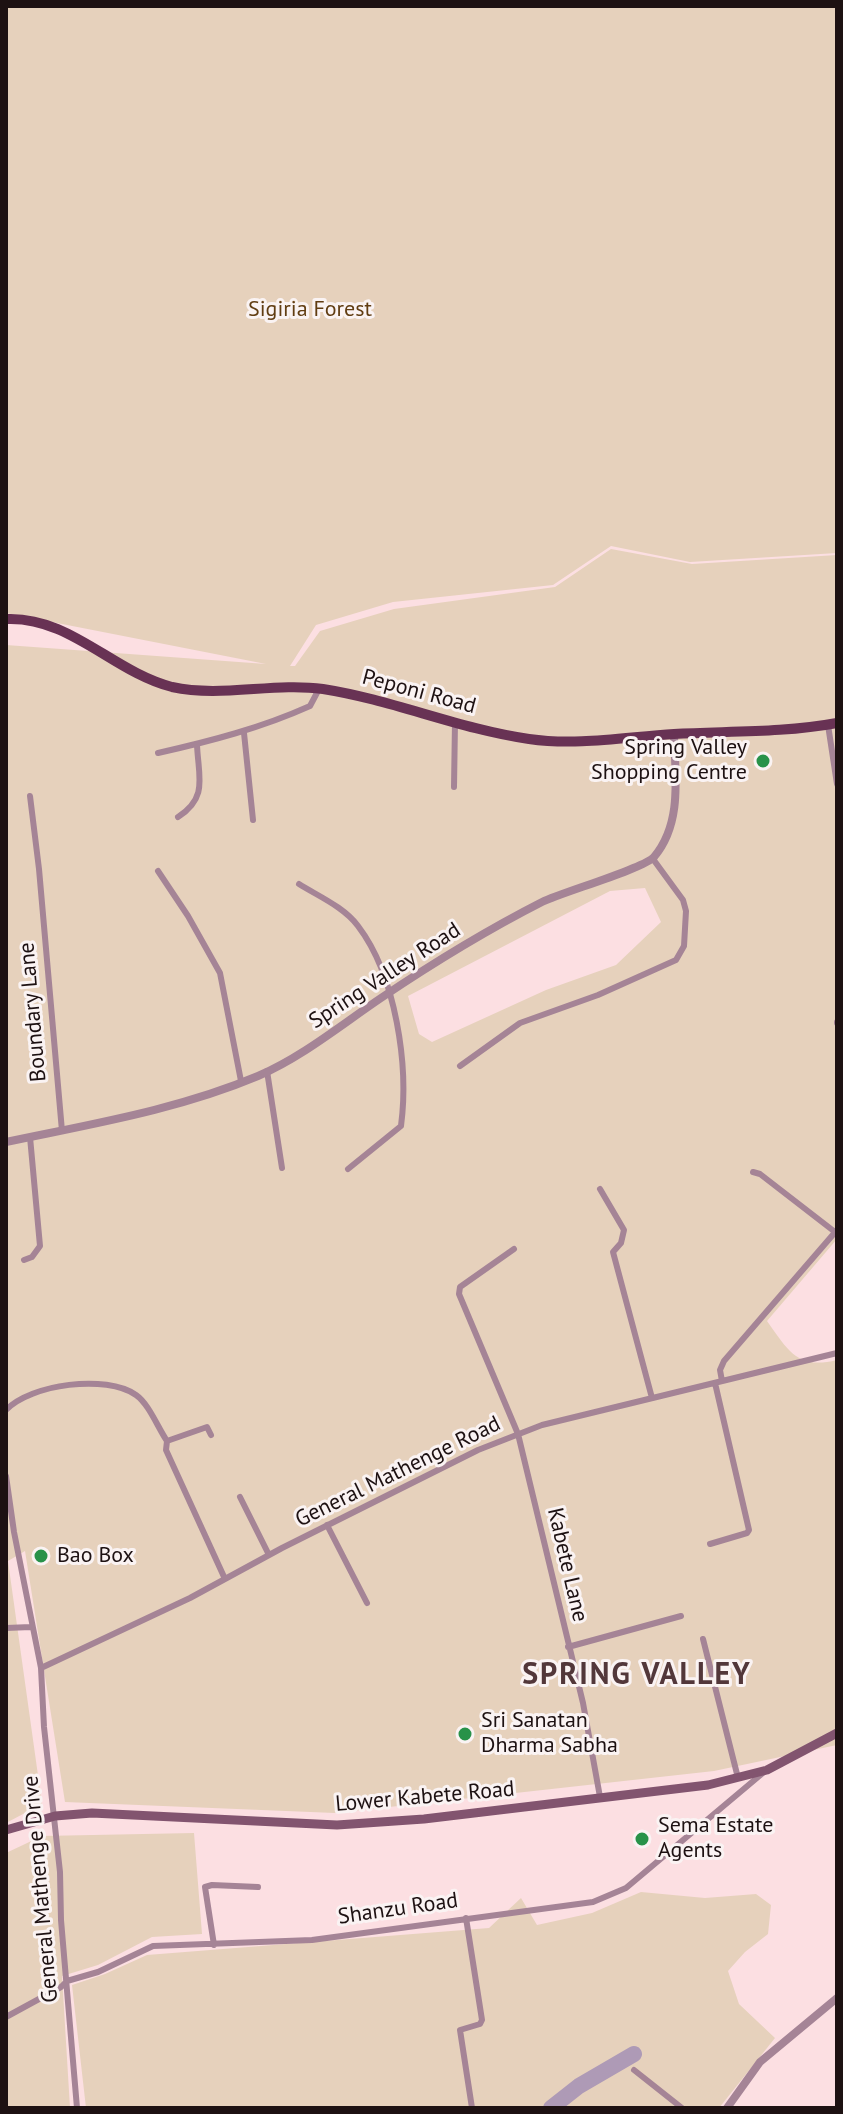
<!DOCTYPE html>
<html>
<head>
<meta charset="utf-8">
<style>
	body { margin:0 }
	#map { position:relative; width:843px; height:2114px; overflow:hidden; background:#fcdfe2; font-family:"PT Sans",sans-serif }
	canvas { display:block }
	.frame { position:absolute; inset:0; border:8px solid #1d1112; pointer-events:none }
</style>
</head>
<body>
<div id="map">
<canvas width="843" height="2114"></canvas>
<div class="frame"></div>
</div>
<script>
const g = document.querySelector('canvas').getContext('2d');
g.lineJoin = 'round';
function fill(path, color) {
  g.fillStyle = color;
  g.fill(path, 'evenodd');
}
function trace(path, color, width, dash) {
  g.strokeStyle = color;
  g.lineWidth = width;
  g.lineCap = dash ? 'butt' : 'round';
  g.setLineDash(dash || []);
  g.stroke(path);
}
function label(font, color, halo, rows, align = 'center') {
  g.font = font + ' "PT Sans",sans-serif';
  g.lineWidth = 6;
  g.setLineDash([]);
  g.textBaseline = 'middle';
  g.strokeStyle = halo;
  g.fillStyle = color;
  for (const [text, x, y, turn = 0] of rows) {
    g.save();
    g.translate(x, y);
    g.rotate((+turn || 0) * Math.PI / 180);
    g.textAlign = isNaN(turn) ? turn : align;
    if (halo) g.strokeText(text, 0, 0);
    g.fillText(text, 0, 0);
    g.restore();
  }
}
const green = new Path2D(`
	M6,6H837V553L690,562L611,546L553,585L393,602L316,625L290,666H295L320,631L394,609L555,587L611,549L692,564L837,555V1239L767,1321C788,1350 797,1370 837,1360V1745L714,1771L335,1813L65,1802L25,1551L8,1561L42,1804L6,1823V645L266,664L6,613ZM645,888L661,922L616,965L546,990L432,1042L419,1034L408,996L610,891Z
	M194,1833L202,1934L152,1937L98,1965L62,1976L70,2108H6V1853L42,1836Z
	M641,1892L705,1898L756,1894L771,1905L768,1934L745,1952L728,1971L739,2004L775,2038L719,2108H86L72,1985L105,1974L147,1955L489,1928L521,1898L537,1925L592,1913Z`);
const river = new Path2D(`
	M551,2108L579,2086L634,2054`);
const minor = new Path2D(`
	M828,725L837,784
	M244,733L253,820
	M158,753C211,741 261,728 310,706L319,689
	M454,787L455,722
	M30,796L39,869L62,1131
	M178,817C209,797 198,776 197,744
	M158,871L188,916L220,973L241,1081
	M299,884C318,896 344,907 358,926C396,976 409,1066 401,1126L348,1169
	M837,1022V1023
	M460,1066L520,1023L598,995L676,960L684,946L686,911L683,900L653,859
	M267,1071L282,1168
	M753,1172L760,1174L835,1232
	M600,1189L624,1230L621,1243L613,1252L652,1398
	M514,1249L460,1287L459,1294L518,1434L583,1703L600,1797
	M24,1260L32,1257L40,1246L30,1137
	M722,1381L720,1370L724,1361L837,1230
	M6,1410C31,1384 106,1374 136,1395C149,1404 158,1428 167,1441
	M211,1435L207,1427L167,1441L166,1450L225,1579
	M6,1476L14,1532L41,1668L44,1727L60,1872L61,1920L77,2108
	M240,1497L269,1555
	M327,1525L367,1603
	M710,1544L747,1533L749,1530L715,1383
	M6,1628L31,1627
	M703,1639L738,1778
	M568,1647L681,1616
	M41,1668L190,1598L282,1548L478,1450L542,1425L837,1353
	M466,1918L482,2020L480,2024L460,2030L472,2108
	M214,1945L205,1887L212,1885L258,1887
	M6,2017L61,1987L67,1981L98,1972L153,1946L312,1940L593,1902L626,1888L764,1772
	M634,2070L682,2108`);
const tertiary = new Path2D(`
	M6,1142C91,1124 177,1110 258,1076C302,1057 341,1025 381,998C433,963 487,930 542,902C563,892 645,868 654,857C683,823 675,774 674,734
	M727,2108L760,2062L837,1998`);
const secondary = new Path2D(`
	M6,1830L55,1816L92,1813L337,1825L424,1819L708,1785L767,1770L837,1733`);
const primary = new Path2D(`
	M6,619C70,616 113,672 172,687C222,698 273,682 323,689C393,700 459,729 529,739C577,746 626,737 674,734C728,731 783,733 837,723`);
const markers = [
	[763,761,8,"#289249"],
	[41,1556,8,"#289249"],
	[465,1734,8,"#289249"],
	[642,1839,8,"#289249"]
];
const parkNames = [
	["Sigiria Forest",310,310]
];
const streetNames = [
	["Peponi Road",419,692,15],
	["Spring Valley Road",385,976,-33],
	["Boundary Lane",33,1012,-95],
	["General Mathenge Road",398,1472,-26],
	["Kabete Lane",567,1565,77],
	["Lower Kabete Road",425,1797,-5],
	["General Mathenge Drive",41,1889,-95],
	["Shanzu Road",398,1909,-8]
];
const poiNames = [
	["Spring Valley",747,748,"right"],
	["Shopping Centre",747,773,"right"],
	["Bao Box",57,1556],
	["Sri Sanatan",481,1721],
	["Dharma Sabha",481,1746],
	["Sema Estate",658,1826],
	["Agents",658,1851]
];
const districtNames = [
	["SPRING VALLEY",637,1675]
];
fill(green, '#e6d1bc');
trace(river, '#ae9ab6', 16);
trace(minor, '#a58496', 6);
trace(tertiary, '#a58496', 8);
trace(secondary, '#82546f', 9);
trace(primary, '#683254', 10);
for (const [x, y, r, color] of markers) {
  const dot = new Path2D();
  dot.arc(x, y, r, 0, 2 * Math.PI);
  g.fillStyle = color;
  g.fill(dot);
  trace(dot, '#faf3f3', 3);
}
label('22px', '#613d12', '#faf3f3', parkNames);
label('22px', '#1d1112', '#faf3f3', streetNames);
label('22px', '#1d1112', '#faf3f3', poiNames, 'left');
g.letterSpacing = '2px';
label('bold 30px', '#52373a', '#faf3f3', districtNames);
g.letterSpacing = '0px';
</script>
</body>
</html>
